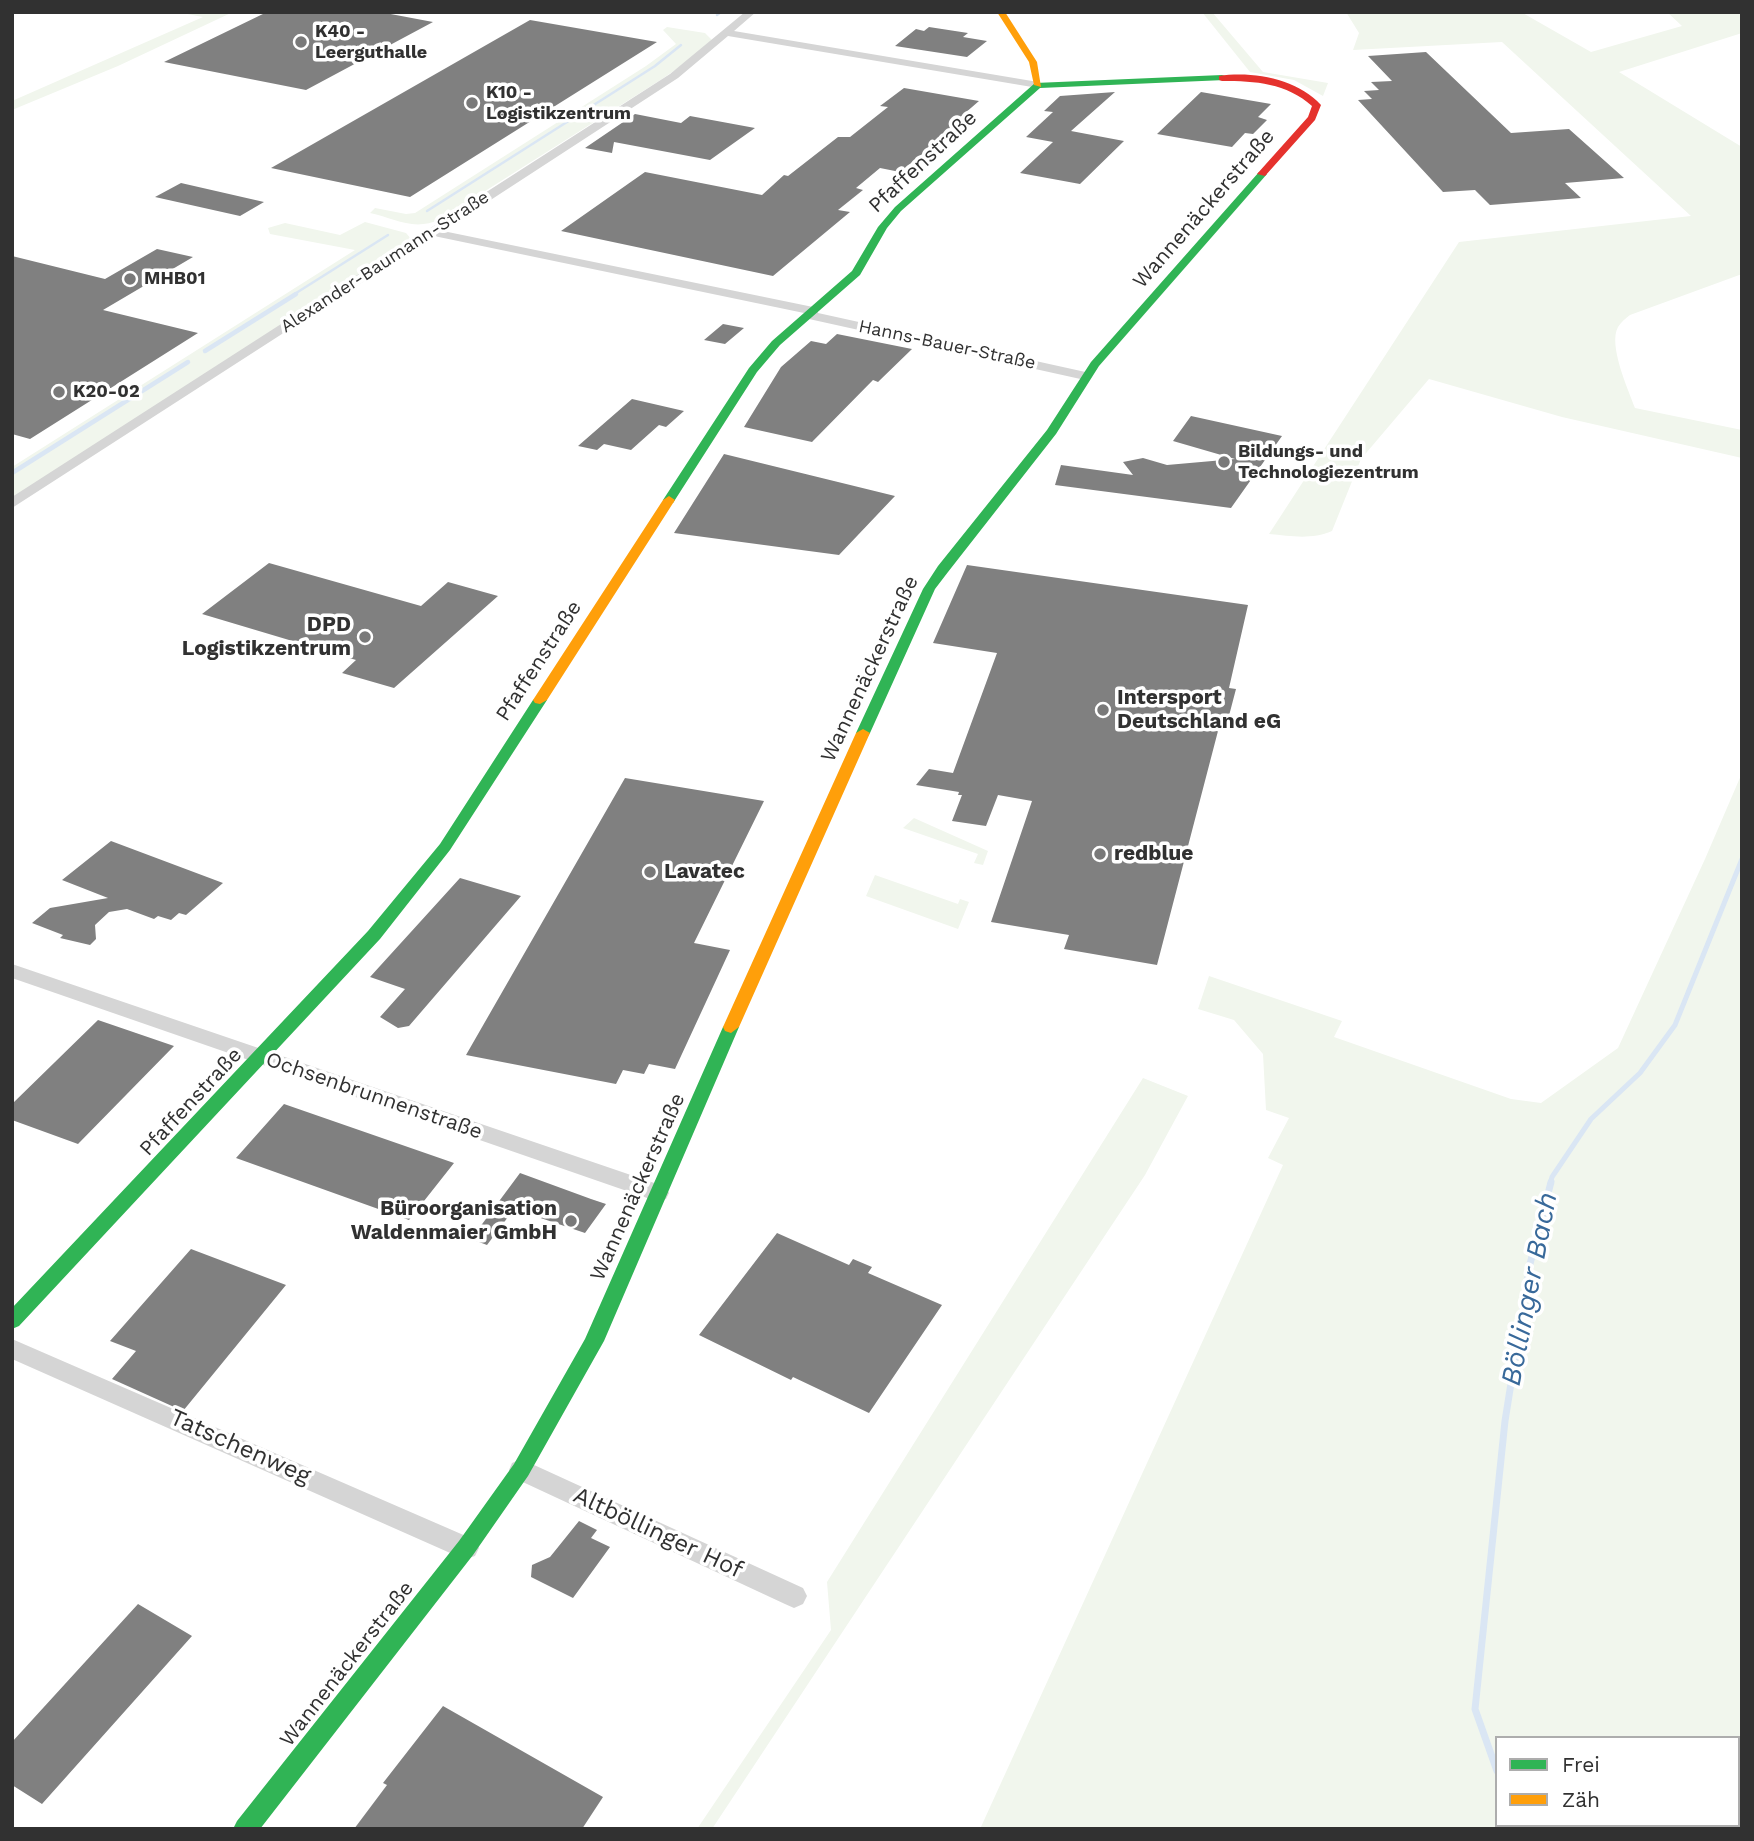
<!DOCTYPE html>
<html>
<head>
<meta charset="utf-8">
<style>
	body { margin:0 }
	#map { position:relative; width:1754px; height:1841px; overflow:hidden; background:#fff; font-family:"Work Sans",sans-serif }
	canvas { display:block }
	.frame { position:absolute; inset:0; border:14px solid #313131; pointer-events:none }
	.legend { position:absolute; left:1495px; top:1736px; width:245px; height:91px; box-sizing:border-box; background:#fff; border:2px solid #adadad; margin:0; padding:9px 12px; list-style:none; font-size:21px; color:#313131 }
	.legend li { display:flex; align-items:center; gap:14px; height:35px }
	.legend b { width:35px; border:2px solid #adadad }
</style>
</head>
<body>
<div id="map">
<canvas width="1754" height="1841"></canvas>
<div class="frame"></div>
<ul class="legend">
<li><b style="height:9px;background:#30b455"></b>Frei</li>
<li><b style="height:9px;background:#ff9f0a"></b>Zäh</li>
</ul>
</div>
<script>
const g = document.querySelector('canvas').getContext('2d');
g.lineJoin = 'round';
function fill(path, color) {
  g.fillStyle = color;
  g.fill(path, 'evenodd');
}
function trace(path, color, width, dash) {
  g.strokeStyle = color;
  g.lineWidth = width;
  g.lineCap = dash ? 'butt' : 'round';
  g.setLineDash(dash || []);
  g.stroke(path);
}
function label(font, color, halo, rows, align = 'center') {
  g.font = font + ' "Work Sans",sans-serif';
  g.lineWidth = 7;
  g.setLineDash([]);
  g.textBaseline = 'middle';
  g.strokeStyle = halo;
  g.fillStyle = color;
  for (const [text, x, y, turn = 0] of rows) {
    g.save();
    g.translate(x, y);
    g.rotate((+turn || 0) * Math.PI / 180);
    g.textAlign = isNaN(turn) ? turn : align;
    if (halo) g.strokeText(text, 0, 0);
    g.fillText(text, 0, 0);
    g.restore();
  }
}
const green = new Path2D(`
	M177,12H233L118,66L12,110V101L203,17Z
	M1202,12H1212L1263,72L1328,83L1323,96L1294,80L1250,72Z
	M1346,12H1521L1591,52L1682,26L1667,12H1742V33L1619,72L1742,147V274L1630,315C1626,318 1621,322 1618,327C1608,345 1628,389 1635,408L1742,430V458L1562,417L1429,379L1361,459L1332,531C1311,540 1291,536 1269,534L1459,242L1691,216L1502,42L1353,50L1359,33Z
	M667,27L705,33L712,40L688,61L662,79L441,219C413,232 395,218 370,213L375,208L406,214L415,213L646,66L676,44L663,30Z
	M365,222L406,233L412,240L12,499V467L355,250L270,234L268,228L285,223L340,235Z
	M1742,773V1829H980L1283,1165L1268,1158L1289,1118L1266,1110L1263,1054L1234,1020L1198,1009L1209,976L1342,1021L1334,1037L1511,1099L1541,1103L1618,1048L1705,859ZM1497,1738H1738V1825H1497Z
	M914,818L988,851L983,865L974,863L978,854L903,828Z
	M875,875L958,904L960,899L969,902L958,929L866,896Z
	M1143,1078L1188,1096L1145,1175L712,1829H697L831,1630L827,1582Z`);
const streamFar3 = new Path2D(`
	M717,15L721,12
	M427,211L655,66L681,45
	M293,295L388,235`);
const streamFar2 = new Path2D(`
	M205,351L296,294
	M12,473L188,362`);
const streamFar1 = new Path2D(`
	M1550,1184L1552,1177L1591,1119L1640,1073L1675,1025L1742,859`);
const stream = new Path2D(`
	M1497,1771L1475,1709L1505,1421L1530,1264L1551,1182
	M1504,1829L1505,1825`);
const building = new Path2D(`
	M267,12H380L433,22L306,90L164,62Z
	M530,20L657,42L410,197L271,168Z
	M929,27L968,33L963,37L987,41L967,57L895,46L916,29L924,31Z
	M1426,52L1511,133L1569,129L1624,178L1565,183L1581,198L1490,205L1475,190L1443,192L1358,100L1372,99L1364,91L1379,90L1371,82L1392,81L1368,56Z
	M904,88L979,101L957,120L971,122L957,134L948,133L900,172L880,168L856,188L863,190L838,210L850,212L773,276L561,231L645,172L762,195L784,175L788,176L838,137H850L888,107L880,106Z
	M1115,92L1071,131L1124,141L1080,184L1020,173L1053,142L1026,137L1053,112L1044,111L1060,96Z
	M1201,92L1271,104L1258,117L1267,120L1253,134L1245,133L1232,147L1157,134Z
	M635,114L681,123L690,116L755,128L710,160L614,142L612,153L585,148Z
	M181,183L264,202L240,216L155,197Z
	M157,249L193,257L103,310L198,333L30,439L12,434V256L105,279Z
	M723,324L744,328L725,344L704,340Z
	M837,334L912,349L878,382L873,380L812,442L744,427L781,367L811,341L826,344Z
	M632,399L684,411L666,427L659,425L631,450L604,444L597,450L578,446Z
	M1191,416L1282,436L1231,508L1055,485L1061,465L1133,475L1123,462L1143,458L1167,465L1235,459L1173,441Z
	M724,454L895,496L839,555L674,533Z
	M269,563L421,606L448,582L498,596L394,688L342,673L356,660L202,614Z
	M967,565L1248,605L1229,688L1236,689L1225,731H1218L1157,965L1064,949L1069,935L991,922L1032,801L998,795L986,826L952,821L962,795H958L959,792L916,785L929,769L953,773L997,653L933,643Z
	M625,778L764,801L694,943L730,950L675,1069L649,1064L644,1074L623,1070L616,1084L466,1055Z
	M111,841L223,883L186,915L179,913L171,920L158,916L154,919L127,909L109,912L95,925L96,939L90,945L60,938L63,935L32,923L50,908L108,898L62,880Z
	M460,878L521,896L409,1026L398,1028L380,1017L405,989L370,977Z
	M98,1020L174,1046L78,1144L12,1120V1104Z
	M284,1104L454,1163L409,1220L236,1158Z
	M520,1173L591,1199L606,1204L585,1233L514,1209L487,1245L471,1239Z
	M777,1233L849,1265L853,1259L872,1267L868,1273L942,1305L869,1413L793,1377L791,1380L699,1335Z
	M191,1249L286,1285L183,1411L112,1379L136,1351L110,1341Z
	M579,1521L597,1530L591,1538L610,1547L573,1598L531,1577L532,1565L550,1557Z
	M138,1604L192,1636L42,1804L12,1785V1742Z
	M443,1706L603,1797L582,1829H354L387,1785L383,1783Z`);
const street = new Path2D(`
	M745,12H756L734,31L1038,82L1043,85L1038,88L728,36L678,78L443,231L813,307L818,308V313L1090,373V379L1085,380L809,319L804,318V313L434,236L12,508V497L670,74Z
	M12,964L666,1187L669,1193L666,1199L658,1201L650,1199L12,978Z
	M12,1339L475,1540L479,1548L475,1556L466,1559L457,1556L12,1359Z
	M521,1459L803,1588L807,1596L803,1604L794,1608L785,1604L512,1477L509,1470L512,1463Z`);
const fast = new Path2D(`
	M1222,75L1225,76V80L1040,88L901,211L887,228L860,275L780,345L757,372L673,503H665L663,500L749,368L772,341L852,271L878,227L895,207L1035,83Z
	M1259,172L1267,174L1099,366L1056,434L948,572L935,589L870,733L868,736H858L856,733L923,589L938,566L1047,430L1091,362Z
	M540,696L547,700L450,850L380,939L19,1326L12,1329V1308L368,931L440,844L533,700Z
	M731,1021L739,1027L604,1341L528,1476L473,1555L260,1829H233L237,1821L459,1541L514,1464L585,1339L723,1027Z`);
const slow = new Path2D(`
	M997,12H1005L1037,62L1041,87L1034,85L1029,62Z
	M669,496L675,500L547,700L540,704L535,703L533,700L663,500Z
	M863,729L870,733L739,1027L731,1033L725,1031L723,1027L856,733Z`);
const jam = new Path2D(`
	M1219,76C1254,71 1297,79 1321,105L1315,120L1265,176L1257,174L1308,117L1312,106C1286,83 1256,81 1222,81L1219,80Z`);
const markers = [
	[301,42,7,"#797979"],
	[472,103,7,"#797979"],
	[130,279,7,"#797979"],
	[59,392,7,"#797979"],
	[1224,462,7,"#797979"],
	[365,637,7,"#797979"],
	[1103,710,7,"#797979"],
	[1100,854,7,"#797979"],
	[650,872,7,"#797979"],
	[571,1221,7,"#797979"]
];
const farPoinames = [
	["K40 -",315,32],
	["Leerguthalle",315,53],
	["K10 -",486,93],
	["Logistikzentrum",486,114],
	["MHB01",144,279],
	["K20-02",73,392],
	["Bildungs- und",1238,452],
	["Technologiezentrum",1238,473]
];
const farStreetnames = [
	["Alexander-Baumann-Straße",385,262,-33],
	["Hanns-Bauer-Straße",947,345,12]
];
const streetNames = [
	["Pfaffenstraße",923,162,-43],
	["Wannenäckerstraße",1204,209,-49],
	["Pfaffenstraße",539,661,-57],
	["Wannenäckerstraße",870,669,-65],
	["Ochsenbrunnenstraße",374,1096,19],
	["Pfaffenstraße",191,1102,-47],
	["Wannenäckerstraße",638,1187,-66],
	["Wannenäckerstraße",347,1664,-52]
];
const poiNames = [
	["DPD",351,625,"right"],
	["Logistikzentrum",351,649,"right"],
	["Intersport",1117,698],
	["Deutschland eG",1117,722],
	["redblue",1114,854],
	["Lavatec",664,872],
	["Büroorganisation",557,1209,"right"],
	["Waldenmaier GmbH",557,1233,"right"]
];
const nearStreetnames = [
	["Tatschenweg",240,1447,24],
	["Altböllinger Hof",658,1533,25]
];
const nearWaternames = [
	["Böllinger Bach",1530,1289,-79]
];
fill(green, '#f1f6ed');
trace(streamFar3, '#dae6f4', 2.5);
trace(streamFar2, '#dae6f4', 4.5);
trace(streamFar1, '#dae6f4', 5);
trace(stream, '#dae6f4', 7);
fill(building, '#808080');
fill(street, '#d5d5d5');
fill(fast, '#30b455');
fill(slow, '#ff9f0a');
fill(jam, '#e5322d');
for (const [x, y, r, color] of markers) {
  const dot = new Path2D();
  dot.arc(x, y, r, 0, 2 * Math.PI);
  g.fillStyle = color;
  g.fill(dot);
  trace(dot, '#fff', 2.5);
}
label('bold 18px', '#313131', '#fff', farPoinames, 'left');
label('18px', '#313131', '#fff', farStreetnames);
label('21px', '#313131', '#fff', streetNames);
label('bold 21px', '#313131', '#fff', poiNames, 'left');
label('24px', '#313131', '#fff', nearStreetnames);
label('italic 28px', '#38699a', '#fff', nearWaternames);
</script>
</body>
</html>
